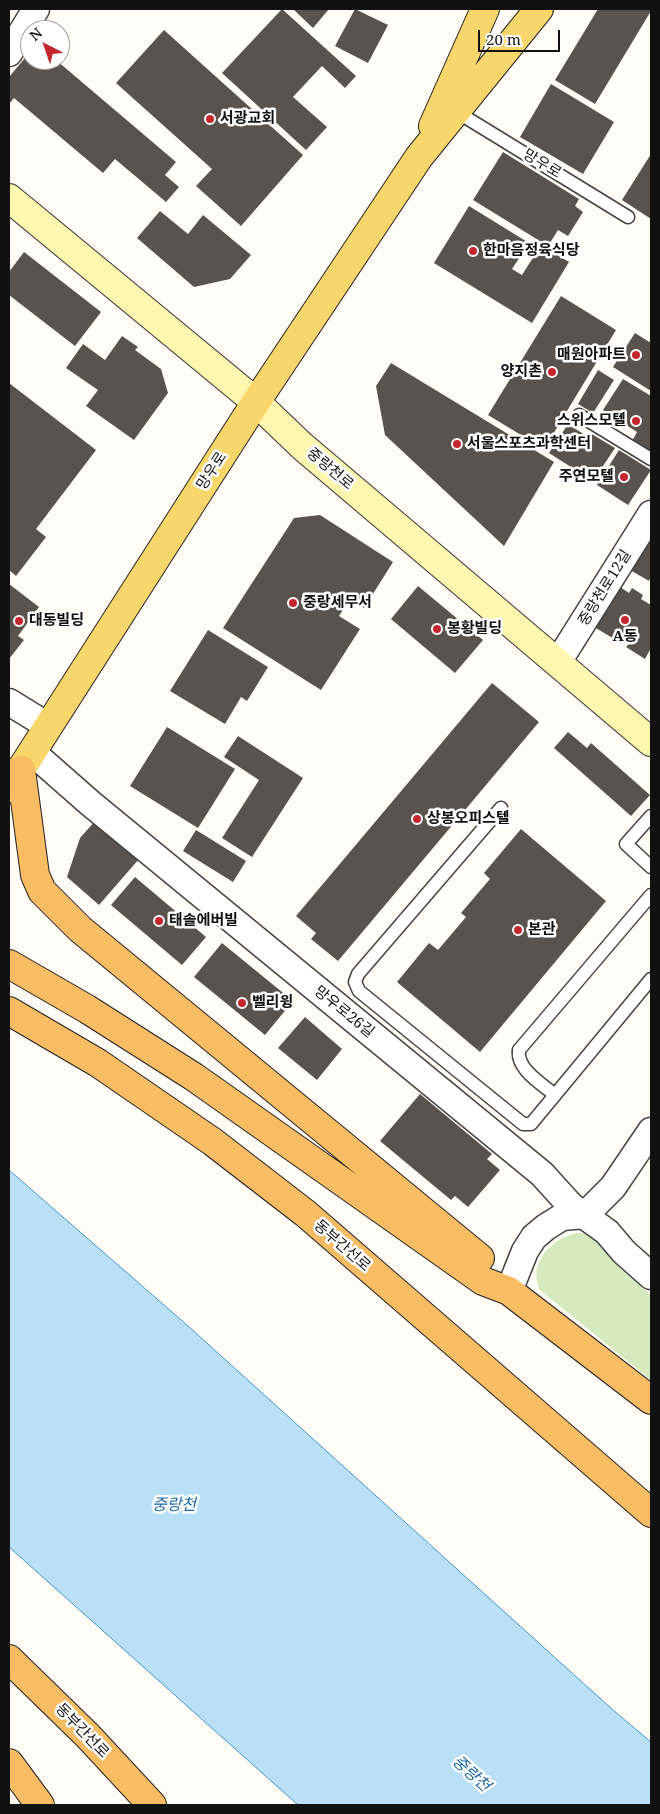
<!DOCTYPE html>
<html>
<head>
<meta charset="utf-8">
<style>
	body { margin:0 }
	#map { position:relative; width:660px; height:1814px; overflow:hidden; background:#fffdf5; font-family:"Noto Serif",serif }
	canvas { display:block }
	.frame { position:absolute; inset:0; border:10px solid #111; pointer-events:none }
	.north { position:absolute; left:20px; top:20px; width:50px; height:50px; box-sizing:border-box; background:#fff; border:1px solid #a0a0a0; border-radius:50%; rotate:319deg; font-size:14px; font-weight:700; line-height:20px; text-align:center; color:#111 }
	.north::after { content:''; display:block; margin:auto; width:18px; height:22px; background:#c4262e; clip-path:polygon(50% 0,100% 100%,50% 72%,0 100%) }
	.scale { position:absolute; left:478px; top:30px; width:82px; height:22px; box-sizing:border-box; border:2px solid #111; border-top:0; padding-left:6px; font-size:15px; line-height:18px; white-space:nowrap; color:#111; -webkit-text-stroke:4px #fff; paint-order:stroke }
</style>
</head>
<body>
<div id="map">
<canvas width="660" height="1814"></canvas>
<div class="frame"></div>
<div class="north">N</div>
<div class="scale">20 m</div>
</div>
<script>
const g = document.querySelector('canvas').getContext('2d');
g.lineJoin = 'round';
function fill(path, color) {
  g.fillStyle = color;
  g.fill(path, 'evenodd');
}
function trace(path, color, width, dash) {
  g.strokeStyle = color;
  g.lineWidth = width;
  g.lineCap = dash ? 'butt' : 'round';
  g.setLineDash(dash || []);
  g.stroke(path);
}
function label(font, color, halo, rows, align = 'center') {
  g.font = font + ' "Noto Serif","Noto Sans KR",serif';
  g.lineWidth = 5;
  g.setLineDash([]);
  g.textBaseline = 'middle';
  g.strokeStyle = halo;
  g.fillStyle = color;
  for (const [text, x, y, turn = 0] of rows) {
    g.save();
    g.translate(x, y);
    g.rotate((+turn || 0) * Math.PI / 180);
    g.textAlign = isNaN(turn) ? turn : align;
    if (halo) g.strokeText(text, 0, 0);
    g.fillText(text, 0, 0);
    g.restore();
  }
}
const green = new Path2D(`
	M577,1233H589L614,1254L620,1268L651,1295V1380L540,1290C527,1263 552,1238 577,1233Z`);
const water = new Path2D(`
	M9,1170L188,1326L613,1710L651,1742V1805H298L9,1547Z`);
const building = new Path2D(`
	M282,9L356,76L345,88L322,66L293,97L327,127L306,150L222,73Z
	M293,9H329L313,28Z
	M355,9L388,25L368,63L335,46Z
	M598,9H651V11L595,104L555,80Z
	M164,30L303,155L241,226L196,186L212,169L116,83Z
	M30,52V60H56L176,162L165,175L179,187L166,202L115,159L103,173L14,98L9,104V77Z
	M551,84L614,122L583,174L520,137Z
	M503,152L579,199L575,206L583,212L568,236L558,230L548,246L473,200Z
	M651,154V219L622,200Z
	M469,206L529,243L512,269L522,275L541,245L569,262L532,323L434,263Z
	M160,211L188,234L203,215L251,255L230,279L194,287L137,238Z
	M24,252L101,312L75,346L9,295V272Z
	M561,296L616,330L544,449L488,415Z
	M635,333L651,343V391L613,367Z
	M122,336L138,347L135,350L161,369L168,393L134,440L86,406L98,390L66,368L83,344L105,360Z
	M391,363L554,462L504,546L385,435L376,386Z
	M598,370L614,380L593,413L578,404Z
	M623,379L651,396V454L632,441L637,432L603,410Z
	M9,383L96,450L36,529L46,537L16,576L9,570Z
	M568,424L588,437L590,433L615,448L593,481L549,453Z
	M619,450L651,470L628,505L597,485Z
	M320,515L393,562L364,608L350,599L339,616L360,629L321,690L223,628L294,518Z
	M647,537L651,540V576L649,581L630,570Z
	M9,584L39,607L18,636L24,640L9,659Z
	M418,586L483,640L455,673L391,619Z
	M620,587L629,593L632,588L643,595L641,599L651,605V648L645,659L626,647L629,644L617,637L616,640L594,627Z
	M208,630L268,667L247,701L241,697L225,724L170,691Z
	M492,683L539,722L338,961L311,939L316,933L296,916Z
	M167,727L235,769L198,828L130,786Z
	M568,732L587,748L591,743L650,795L631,816L554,748Z
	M238,736L303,778L252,857L222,838L259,780L224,757Z
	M96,820L139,859L99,905L67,877L80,838Z
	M521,829L606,901L480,1052L397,982L429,943L438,950L466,917L461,913L490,879L484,873Z
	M196,830L246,861L233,882L183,851Z
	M135,877L206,937L182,965L111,905Z
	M222,943L293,1001L265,1035L194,977Z
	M305,1017L342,1049L317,1080L278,1048Z
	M420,1094L492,1154L487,1159L500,1170L468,1207L455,1196L451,1200L380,1141Z`);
const service = new Path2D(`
	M457,112L628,217
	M579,415L651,459
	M501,808L358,974L355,982L359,991L523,1124H531L651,979
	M651,816L626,844L651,867
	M555,1095C542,1084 516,1069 519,1050L651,895`);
const minor = new Path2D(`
	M9,53L36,9
	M558,662L651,514
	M9,702L48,726
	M32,752L90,803L542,1174L571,1206L607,1232L624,1252L651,1276
	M509,1291L525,1251L534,1237L546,1227L562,1217L585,1215L613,1187L651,1131`);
const secondary = new Path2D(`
	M9,198L256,402L302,446L651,742`);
const primary = new Path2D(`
	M433,126L485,9
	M9,788L256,402L419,157L539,9`);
const trunk = new Path2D(`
	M9,774L21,770L35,875L42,891L80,929L480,1258
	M9,964L87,1009L194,1077L483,1281L509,1291L651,1400
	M9,1011L98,1063L213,1142L305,1213L651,1513
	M9,1659L88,1736L152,1805
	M9,1763L40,1805`);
const markers = [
	[210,119,5,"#c4262e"],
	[473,251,5,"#c4262e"],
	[636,355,5,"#c4262e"],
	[552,372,5,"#c4262e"],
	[636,421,5,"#c4262e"],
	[457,444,5,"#c4262e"],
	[624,477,5,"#c4262e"],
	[293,603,5,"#c4262e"],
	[625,620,5,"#c4262e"],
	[19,621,5,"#c4262e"],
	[437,629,5,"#c4262e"],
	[417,819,5,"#c4262e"],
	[159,921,5,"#c4262e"],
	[518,930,5,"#c4262e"],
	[242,1003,5,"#c4262e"]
];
const poiNames = [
	["서광교회",220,119],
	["한마음정육식당",483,251],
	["매원아파트",626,355,"right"],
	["양지촌",542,372,"right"],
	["스위스모텔",626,421,"right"],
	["서울스포츠과학센터",467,444],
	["주연모텔",614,477,"right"],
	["중랑세무서",303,603],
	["대동빌딩",29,621],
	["봉황빌딩",447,629],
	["A동",625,637,"center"],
	["상봉오피스텔",427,819],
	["태솔에버빌",169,921],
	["본관",528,930],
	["벨리윙",252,1003]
];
const streetNames = [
	["망우로",542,164,31],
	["중랑천로",330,469,40],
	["망우로",212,471,-57],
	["중랑천로12길",605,588,-58],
	["망우로26길",344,1012,39],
	["동부간선로",342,1246,41],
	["동부간선로",82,1731,46]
];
const waterNames = [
	["중랑천",174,1505],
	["중랑천",471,1774,42]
];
fill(green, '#d5ebbd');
fill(water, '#b9e0f7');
trace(water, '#3f96cf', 1);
fill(building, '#5a524d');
trace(service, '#444', 15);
trace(minor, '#444', 29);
trace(secondary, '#333', 30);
trace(primary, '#222', 30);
trace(trunk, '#222', 30);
trace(service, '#fff', 12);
trace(minor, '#fff', 26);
trace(secondary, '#fff6b0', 28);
trace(primary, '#f9d66b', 28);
trace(trunk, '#f7bc64', 28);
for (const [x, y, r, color] of markers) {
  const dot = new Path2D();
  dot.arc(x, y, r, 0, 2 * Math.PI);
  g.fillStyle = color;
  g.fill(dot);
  trace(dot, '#fff', 2);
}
label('bold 15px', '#111', '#fff', poiNames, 'left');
label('15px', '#111', '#fff', streetNames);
label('italic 16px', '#1768a6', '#fff', waterNames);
</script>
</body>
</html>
